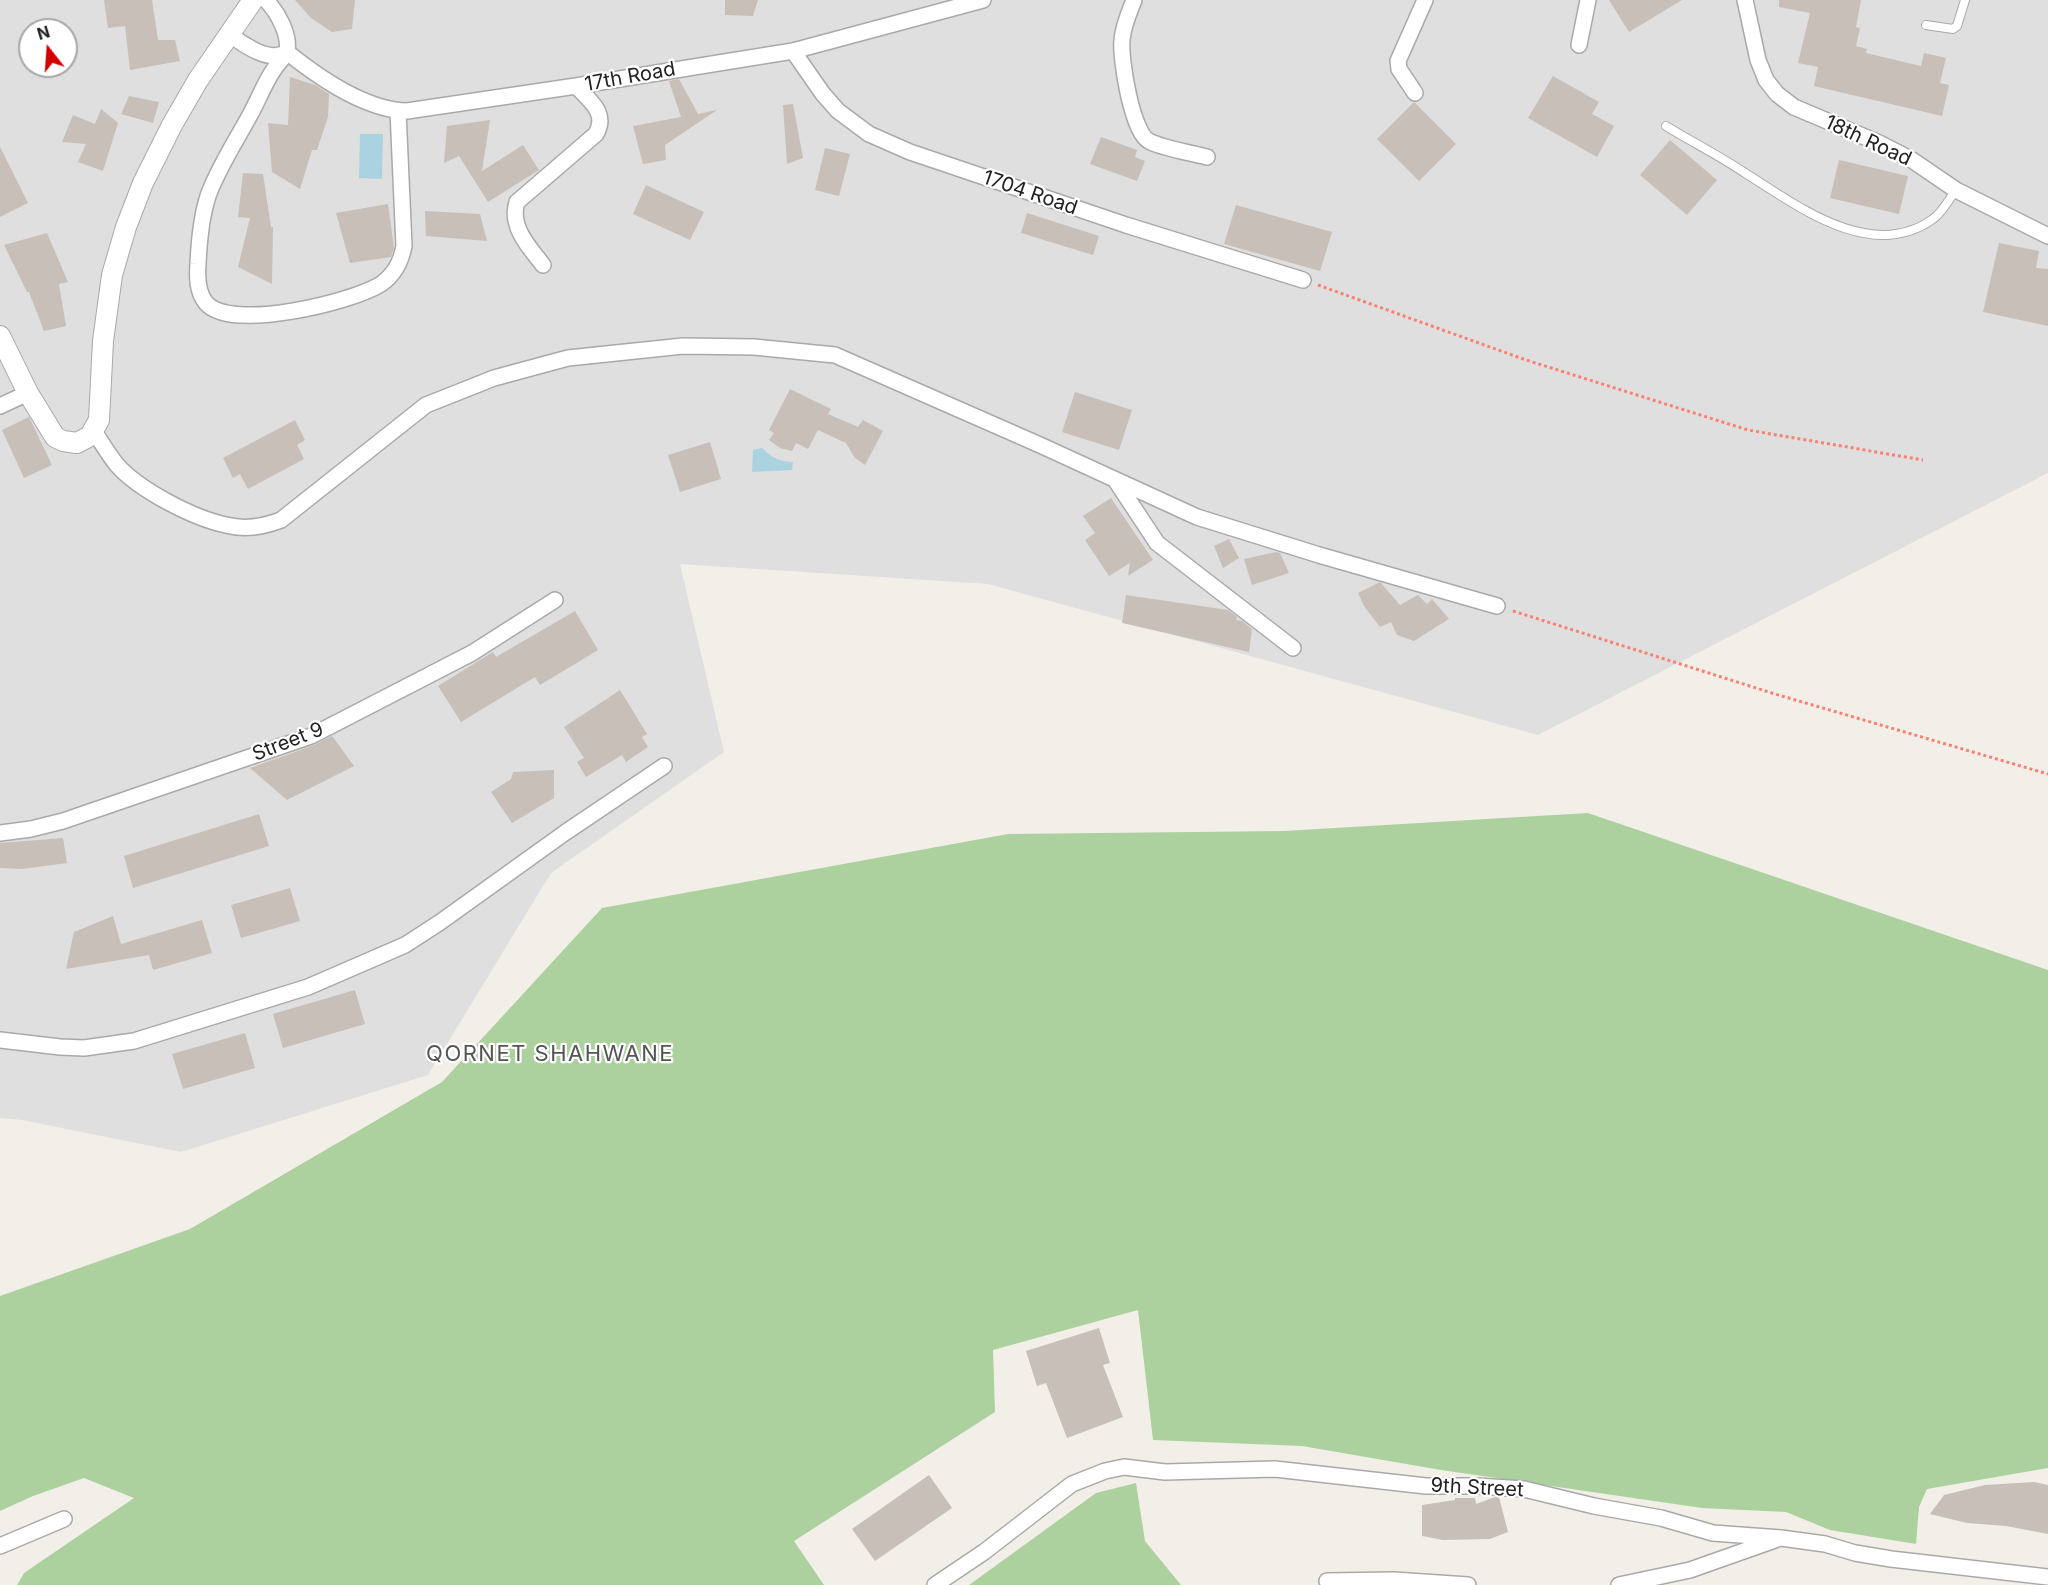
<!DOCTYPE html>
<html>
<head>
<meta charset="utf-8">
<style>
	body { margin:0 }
	#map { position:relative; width:2048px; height:1585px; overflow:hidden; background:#f2efe9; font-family:Inter,sans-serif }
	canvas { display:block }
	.north { position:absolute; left:18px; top:18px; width:60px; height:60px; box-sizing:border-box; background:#fff; border:2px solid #a7a7a7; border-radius:50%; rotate:343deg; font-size:16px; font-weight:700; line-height:24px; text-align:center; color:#222 }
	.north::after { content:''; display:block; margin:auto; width:21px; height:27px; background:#d40000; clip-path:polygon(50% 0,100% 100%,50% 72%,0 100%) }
</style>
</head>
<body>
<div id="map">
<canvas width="2048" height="1585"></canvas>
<div class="north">N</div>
</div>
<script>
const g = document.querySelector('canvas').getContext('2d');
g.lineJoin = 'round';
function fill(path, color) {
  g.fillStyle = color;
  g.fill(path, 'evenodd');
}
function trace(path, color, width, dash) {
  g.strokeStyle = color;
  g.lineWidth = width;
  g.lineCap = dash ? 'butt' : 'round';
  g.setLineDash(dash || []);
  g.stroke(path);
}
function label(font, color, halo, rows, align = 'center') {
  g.font = font + ' Inter,sans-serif';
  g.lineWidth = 4.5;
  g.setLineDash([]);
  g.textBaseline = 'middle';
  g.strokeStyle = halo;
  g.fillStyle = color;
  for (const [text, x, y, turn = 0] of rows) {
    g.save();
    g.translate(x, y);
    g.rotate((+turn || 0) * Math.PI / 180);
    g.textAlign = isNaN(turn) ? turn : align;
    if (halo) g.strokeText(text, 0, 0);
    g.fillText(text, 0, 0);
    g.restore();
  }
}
const residential = new Path2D(`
	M0,0H2048V473L1538,735L988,584L680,564L724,752L551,873L428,1075L181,1152L22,1120L0,1118ZM30,30H66V66H30Z`);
const forest = new Path2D(`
	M1588,813L2048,970V1468L1927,1489L1919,1507L1916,1544L1830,1530L1786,1512L1702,1508L1441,1470L1302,1446L1153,1440L1138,1310L993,1350L995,1412L794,1541L824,1585H17L24,1573L134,1498L84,1478L33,1496L0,1511V1296L190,1229L442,1082L602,908L1008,834L1284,831Z
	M1136,1483L1145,1541L1181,1585H969L1096,1493Z`);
const water = new Path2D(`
	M360,134H383L382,179L359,178Z
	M762,448C771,457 780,462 793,462L792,470L752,472L753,450Z`);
const building = new Path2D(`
	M104,0H152L158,40H175L180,61L130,70L125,26L108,28Z
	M295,0H355L352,29L332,32L311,18Z
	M725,0H758L753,16L725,15Z
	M1609,0H1682L1629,32Z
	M1779,0H1861L1856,27L1860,28L1856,46L1867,49L1866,53L1921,66L1924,53L1946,58L1940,83L1949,85L1942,116L1814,86L1818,67L1798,63L1810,13L1779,7Z
	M1553,76L1599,102L1592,114L1614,126L1597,157L1528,118Z
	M290,77L315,85L329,94L328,117L317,150H312L300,189L272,172L268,123L288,125Z
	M679,79L698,114L717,110L665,145L666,160L643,164L633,126L681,117L669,81Z
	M129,96L159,102L153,123L121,114Z
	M1414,102L1456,144L1419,181L1377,139Z
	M793,104L803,158L787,164L783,105Z
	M101,109L118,123L103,171L78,162L86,144L62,142L73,115L95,124Z
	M490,120L482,171L523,145L539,170L488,202L459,156L444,163L447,126Z
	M1101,137L1137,150L1135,157L1145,161L1137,181L1090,164Z
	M1670,140L1717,180L1687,215L1640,175Z
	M0,147L28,203L0,217Z
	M825,148L850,154L839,196L815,190Z
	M1839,160L1908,176L1899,214L1830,198Z
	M243,173L263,174L271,227H273L272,284L238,267L250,218L238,217Z
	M646,185L704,212L690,240L633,214Z
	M388,204L394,248L391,257L350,263L336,213Z
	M1236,205L1332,232L1320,271L1224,244Z
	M425,211L480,214L487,241L426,236Z
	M1027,213L1099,236L1093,255L1021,233Z
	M47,233L68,282L59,284L66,326L44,331L29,292H27L4,245Z
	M1999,243L2039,251L2036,268L2048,269V326L1983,312Z
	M790,389L831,409L828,414L858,427L863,420L883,431L865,465L855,458L846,443L818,430L808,449L796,443L792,451L780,448L769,440L774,433L769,430Z
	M1075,392L1132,410L1119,450L1062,432Z
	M29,417L52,465L24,478L2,430Z
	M295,420L305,440L297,445L304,459L248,489L240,474L233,478L223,458Z
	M710,442L721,479L680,492L668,455Z
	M1111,498L1153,560L1128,576L1130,563L1109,576L1085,540L1095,533L1083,516Z
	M1229,539L1239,558L1223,568L1214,546Z
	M1276,552L1280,553L1289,573L1252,585L1244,559Z
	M1380,582L1400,605L1418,595L1427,604L1432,599L1449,619L1414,641L1397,635L1391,622L1380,627L1364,606L1358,593Z
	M1126,595L1228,610L1237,617L1236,620L1242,621L1252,629L1249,652L1122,623Z
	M575,611L598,650L540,685L535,677L461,722L438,686L493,652L496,657Z
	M620,690L647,734L642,737L648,747L626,762L622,755L586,777L577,762L584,758L564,727Z
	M332,736L354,766L287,800L250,768L314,745Z
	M554,770V798L512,823L491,792L511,779L513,772Z
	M259,814L269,846L133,888L124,856Z
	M63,838L67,863L22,869L0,868V843Z
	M290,888L300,921L241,938L231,905Z
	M113,916L121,944L202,920L212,953L153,970L149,955L66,969L74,932Z
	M355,990L365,1024L283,1048L273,1014Z
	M245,1033L255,1068L183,1089L172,1054Z
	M1099,1328L1110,1363L1103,1365L1123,1417L1067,1438L1046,1383L1037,1386L1026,1351Z
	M929,1475L952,1508L875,1561L852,1529Z
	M2034,1482L2048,1485V1534L2006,1526L1967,1523L1930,1514L1944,1495L1985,1485Z
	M1495,1497H1499L1508,1532L1490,1539L1443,1540L1422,1536V1505L1455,1500V1498H1475L1476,1504Z`);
const path = new Path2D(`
	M1318,285L1526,360L1748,430L1923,460
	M1513,611L1775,694L2048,774`);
const service = new Path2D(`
	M1926,25L1953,29L1957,26L1965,0
	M1666,126C1692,142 1720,156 1745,173C1798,206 1871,263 1933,219C1942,213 1949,199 1956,190`);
const minor = new Path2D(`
	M266,0C278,13 290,34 287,52
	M1134,0C1129,13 1123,26 1122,40C1120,58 1132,133 1149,141C1161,148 1192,153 1207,157
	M1745,0L1758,60L1766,80L1777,94L1794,107L1879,143L1912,160L1956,190L2048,236
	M229,34C243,44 269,64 287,52
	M1579,45L1588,0
	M793,51L823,94L838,111L869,134L910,152L993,180L1126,225L1303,280
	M287,52C318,77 365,110 407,111L576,86L793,51L983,0
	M288,53C269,70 262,93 250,115C236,141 218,168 208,196C201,218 199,241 198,264C197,277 197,292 206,303C231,332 353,302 381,284C395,274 401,262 404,246L398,111
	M1415,93L1399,69L1398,61L1425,0
	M543,265C529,247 509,226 517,202L596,134C608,113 590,101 576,86
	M0,406L28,393
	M93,430C101,441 108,454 117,465C139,490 193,518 226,525C245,530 263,527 281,520L426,405L494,378L568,358L683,346L754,347L835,355L1040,445L1197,517L1319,555L1497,606
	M1116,481L1157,543L1293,648
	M0,833L31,829L63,821L311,736L472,653L555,600
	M0,1040L60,1047L84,1048L134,1041L308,987L405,945L439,923L566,832L664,766
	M0,1546L64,1519
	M1327,1581L1394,1580L1468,1585
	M935,1585L984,1552L1072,1484L1105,1471L1124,1467L1165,1472L1275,1469L1426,1486H1477L1524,1489L1594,1506L1661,1518L1713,1533L1781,1538L1825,1544L1855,1553L1891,1559L2048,1577
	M1619,1585L1690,1570L1775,1540`);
const tertiary = new Path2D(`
	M0,336L28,393L55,437L63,441L77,443L90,436L99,420L103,341L112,275L126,227L143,183L172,125L198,80L253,0`);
const streetNames = [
	["17th Road",630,77,-10],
	["18th Road",1868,141,25],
	["1704 Road",1030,193,19],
	["Street 9",288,742,-21],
	["9th Street",1477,1488,3]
];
const quarterNames = [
	["QORNET SHAHWANE",550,1054]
];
fill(residential, '#e0dfdf');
fill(forest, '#add19e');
fill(water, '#aad3df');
fill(building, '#c7bfb8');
trace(service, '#a9a9a9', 10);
trace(minor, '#a9a9a9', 18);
trace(tertiary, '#a9a9a9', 22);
trace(path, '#fa8072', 3, [3, 3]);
trace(service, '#fff', 8);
trace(minor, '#fff', 15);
trace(tertiary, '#fff', 20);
label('20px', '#222', '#fff', streetNames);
g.letterSpacing = '1.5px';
label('22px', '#555', '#fff', quarterNames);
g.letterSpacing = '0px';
</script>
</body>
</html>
